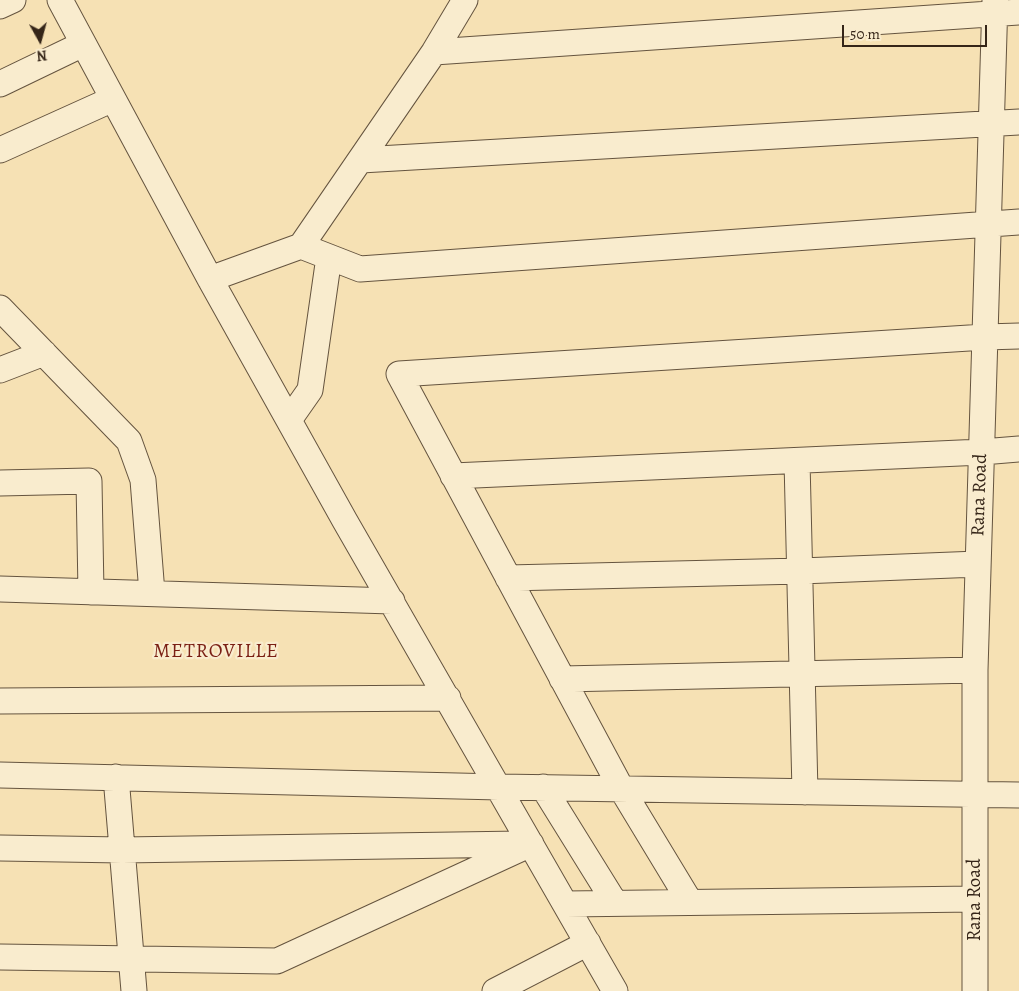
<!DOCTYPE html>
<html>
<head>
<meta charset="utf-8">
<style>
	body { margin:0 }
	#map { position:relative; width:1019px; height:991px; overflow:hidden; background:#f6e1b4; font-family:Alegreya,serif }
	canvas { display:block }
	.north { position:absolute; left:15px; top:15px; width:50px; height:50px; -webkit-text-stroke:4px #f9ecce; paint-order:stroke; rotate:173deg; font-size:14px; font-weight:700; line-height:20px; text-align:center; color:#352518 }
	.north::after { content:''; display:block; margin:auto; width:18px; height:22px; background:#352518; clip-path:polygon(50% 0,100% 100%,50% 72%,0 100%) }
	.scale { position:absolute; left:842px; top:25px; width:145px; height:22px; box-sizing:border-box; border:2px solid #352518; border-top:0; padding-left:6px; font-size:15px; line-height:18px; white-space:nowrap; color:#352518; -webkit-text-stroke:4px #f9ecce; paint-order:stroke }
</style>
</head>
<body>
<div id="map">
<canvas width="1019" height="991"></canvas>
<div class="north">N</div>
<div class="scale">50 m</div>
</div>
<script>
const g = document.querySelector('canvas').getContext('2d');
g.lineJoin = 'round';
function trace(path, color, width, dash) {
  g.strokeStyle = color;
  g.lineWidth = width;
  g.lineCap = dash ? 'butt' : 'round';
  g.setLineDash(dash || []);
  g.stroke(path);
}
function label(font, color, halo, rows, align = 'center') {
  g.font = font + ' Alegreya,serif';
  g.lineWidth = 4.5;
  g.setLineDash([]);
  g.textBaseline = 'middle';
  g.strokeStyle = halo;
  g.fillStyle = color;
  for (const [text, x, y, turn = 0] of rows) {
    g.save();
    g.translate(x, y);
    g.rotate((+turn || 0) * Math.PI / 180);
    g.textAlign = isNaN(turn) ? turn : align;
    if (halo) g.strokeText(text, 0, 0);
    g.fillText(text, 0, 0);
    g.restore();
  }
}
const minor = new Path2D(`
	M60,0L210,279L345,521L615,991
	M0,6L13,0
	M434,52L1019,12
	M0,84L83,44
	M0,150L113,99
	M361,160L1019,122
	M301,246L434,52L465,0
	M210,279L301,246L360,269L1019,222
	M0,308L129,441L143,480L152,593
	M0,370L44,353
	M289,420L310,390L329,257
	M797,461L805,792
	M453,476L982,452L1019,449
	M0,483L89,481L91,592
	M508,578L801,571L978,564
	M0,589L392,601
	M562,679L975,670
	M0,701L448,698
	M0,775L499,787L1019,795
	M116,777L134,991
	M543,787L615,903
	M0,848L122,850L521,844
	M690,902L621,788L399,374L985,337L1019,336
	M566,904L975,899
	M0,957L277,961L531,844
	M495,991L588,943
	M975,991V670L995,0`);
const streetNames = [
	["Rana Road",980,495,-88],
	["Rana Road",975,900,-90]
];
const neighbourhoodNames = [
	["METROVILLE",216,652]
];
trace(minor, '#65543f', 27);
trace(minor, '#f9ecce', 25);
label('19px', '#352518', '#f9ecce', streetNames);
g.letterSpacing = '1px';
label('20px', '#7a1f14', '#f9ecce', neighbourhoodNames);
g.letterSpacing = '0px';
</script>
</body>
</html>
